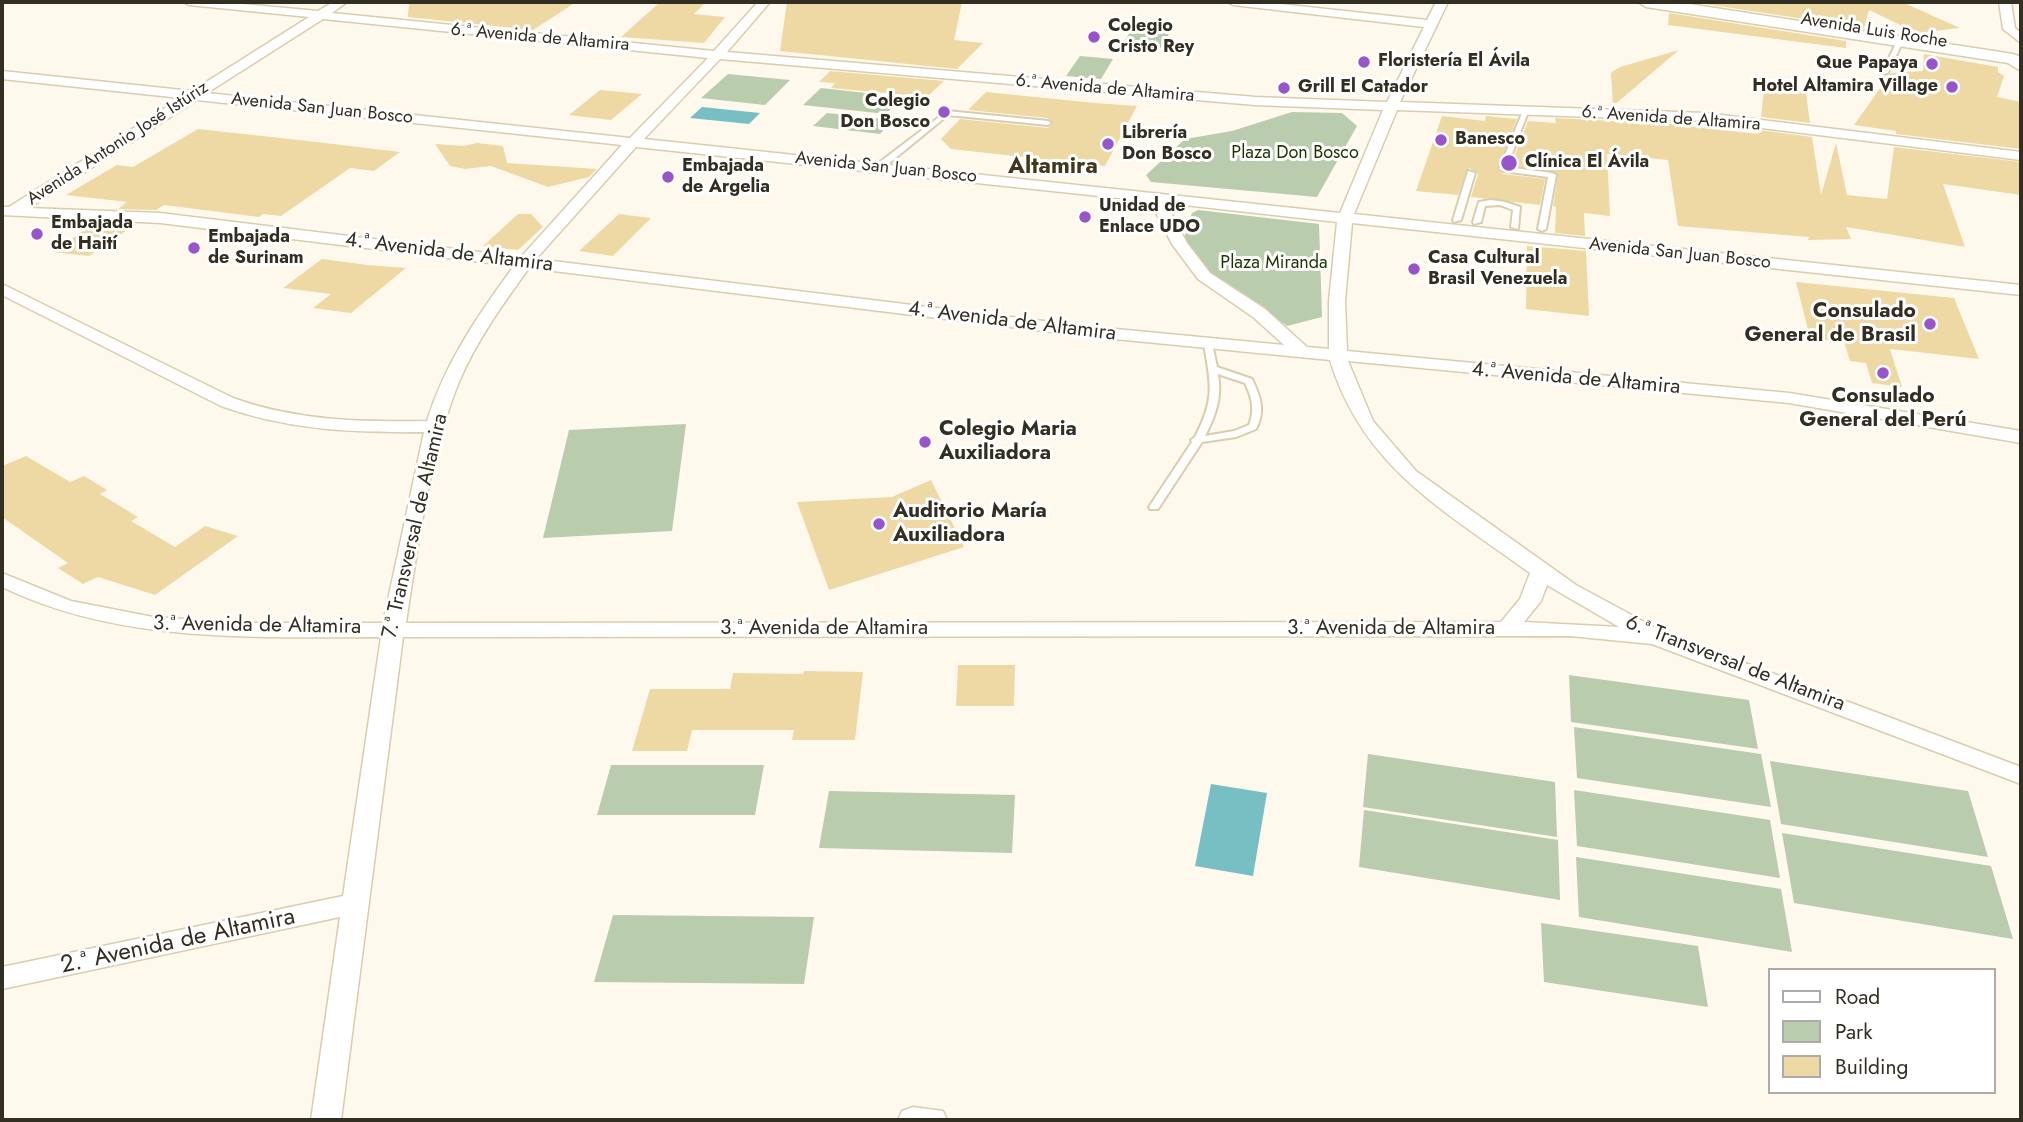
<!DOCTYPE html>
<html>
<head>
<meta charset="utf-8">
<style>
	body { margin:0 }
	#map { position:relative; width:2023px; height:1122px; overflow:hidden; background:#fef9ec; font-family:Jost,sans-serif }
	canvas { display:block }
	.frame { position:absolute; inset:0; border:4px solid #332e22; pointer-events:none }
	.legend { position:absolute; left:1768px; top:968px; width:228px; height:126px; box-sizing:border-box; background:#fff; border:2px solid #adaba7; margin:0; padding:9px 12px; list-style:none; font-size:21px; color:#332e22 }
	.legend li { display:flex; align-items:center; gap:14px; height:35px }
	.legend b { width:35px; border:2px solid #adaba7 }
</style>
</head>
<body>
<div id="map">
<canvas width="2023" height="1122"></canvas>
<div class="frame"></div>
<ul class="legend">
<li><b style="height:9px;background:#fff"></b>Road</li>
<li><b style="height:19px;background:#b9ccae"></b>Park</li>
<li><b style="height:19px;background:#eed9a4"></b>Building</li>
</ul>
</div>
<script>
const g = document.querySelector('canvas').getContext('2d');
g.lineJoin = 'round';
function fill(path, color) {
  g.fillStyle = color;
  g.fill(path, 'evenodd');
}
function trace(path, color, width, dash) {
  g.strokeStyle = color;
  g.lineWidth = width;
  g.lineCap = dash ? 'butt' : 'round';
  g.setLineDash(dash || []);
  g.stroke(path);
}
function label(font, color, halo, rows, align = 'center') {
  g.font = font + ' Jost,sans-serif';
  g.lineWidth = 6;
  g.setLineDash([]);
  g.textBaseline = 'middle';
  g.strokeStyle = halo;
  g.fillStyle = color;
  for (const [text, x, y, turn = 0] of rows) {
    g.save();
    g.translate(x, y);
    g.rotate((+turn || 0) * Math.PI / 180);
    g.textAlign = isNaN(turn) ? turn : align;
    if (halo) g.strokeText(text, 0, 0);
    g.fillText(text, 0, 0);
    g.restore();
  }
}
const green = new Path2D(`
	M1134,26L1172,29L1158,52L1120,48Z
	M1080,56L1113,59L1101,79L1066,76Z
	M728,74L790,80L765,105L701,98Z
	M821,88L902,97L886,114L803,105Z
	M1292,112L1342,113L1357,126L1317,197L1151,182L1146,175L1185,139L1232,131Z
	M827,113L892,120L880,134L813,126Z
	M1198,210L1319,224L1322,317L1287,326L1210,273L1184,239L1192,213Z
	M686,424L672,531L543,538L569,430Z
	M1569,675L1749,700L1758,749L1571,722Z
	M1574,727L1761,754L1771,807L1577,778Z
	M1368,754L1555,782L1557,837L1363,807Z
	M1770,761L1968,791L1988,857L1781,824Z
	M611,765H764L755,815H597Z
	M1574,790L1770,820L1780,878L1577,846Z
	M829,791L1015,795L1012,853L819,848Z
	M1364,810L1558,840L1560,900L1359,867Z
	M1782,833L1991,866L2013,939L1794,903Z
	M1576,857L1781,889L1792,952L1579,917Z
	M613,915L814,917L804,984L594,982Z
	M1541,923L1698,946L1708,1007L1544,982Z`);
const water = new Path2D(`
	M702,107L760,113L749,124L690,118Z
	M1211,784L1267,793L1253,876L1195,866Z`);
const building = new Path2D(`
	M409,2H529L573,4L533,30L408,17Z
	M660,2H706L694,14L725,17L704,43L621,37Z
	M787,2H962L954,40L983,43L957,69L780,51Z
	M1692,2H1902L1960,28L1917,33L1869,10L1864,28Z
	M1669,13L1846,41V48L1668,25Z
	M1679,50L1613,106L1611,73L1620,67Z
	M1924,54L1998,67V72L2004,76L1997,97L2021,102V149L1896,134V131L1854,125L1891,73L1923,71Z
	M830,71L944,81L927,97L831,88L835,83L819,82Z
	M1782,80L1806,94L1810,123L1761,117L1765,81Z
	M600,90L642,94L611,120L569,115Z
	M986,92L1095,103L1137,106L1105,166L951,149L941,139L960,119L1048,128L1053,124L1048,118L968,110Z
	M1442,116L1485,121L1486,116L1517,119L1497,170L1503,174L1545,179L1540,205L1471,197L1478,174L1469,168L1458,195L1416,191Z
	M1555,118L1671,124L1758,134L1759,130L1812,137L1821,195L1836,143L1847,195L1887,199L1894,147L2021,162V195L1943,184L1965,247L1846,227L1851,239L1808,240L1809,237L1678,226L1668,160L1607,154L1610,216L1584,213L1585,236L1555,233L1556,207L1553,206L1558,174L1511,165L1528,121L1556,123Z
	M198,129L308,141L400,152L374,171L350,168L281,216L263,214L259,217L164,205L156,210L118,209L127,202L66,195L117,165L133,167Z
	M477,143L503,146L507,163L597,169L589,177L548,187L491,166L465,169L450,166L435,144L464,146Z
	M518,214H531L543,227L518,250L483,246Z
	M619,214L651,218L613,256L579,251Z
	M97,222L136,224L89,256L52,252Z
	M1527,246L1586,251L1589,316L1526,309Z
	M322,259L368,265L406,268L351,313L313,308L331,294L283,288Z
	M1796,282L1954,298L1979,359L1890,349L1902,387L1872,383L1866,363L1850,361L1844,342L1810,338Z
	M26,456L70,482L84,476L107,490L100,494L138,517L131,521L175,547L205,526L238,536L155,595L98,577L83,584L58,568L68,563L2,517V466Z
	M931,480L964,547L829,590L797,502L892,497Z
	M958,665H1015L1014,706H956Z
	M804,671L863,672L855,740H792L794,730H692L687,751H632L650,689H730L733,673L803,674Z`);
const service = new Path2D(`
	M1900,39L1903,41L1888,73L1883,74L1882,73L1897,41Z
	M947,111L1048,121L1051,123L1048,125L948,115L882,169H876V165Z
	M1523,111L1528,112L1507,167L1552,173L1556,175L1546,229L1542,231L1538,229L1548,177L1503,171L1499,169Z
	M1468,171L1475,173L1461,220L1454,222L1453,220Z
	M1491,200L1505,202L1520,207L1518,229L1511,227L1513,210L1500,205L1485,206L1481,222L1474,224L1473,222L1479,202Z
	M1208,341L1212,344L1217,367L1252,379L1253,381C1261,398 1265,412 1256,429L1236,437L1202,442L1158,509H1150L1149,507L1192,442L1191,440L1195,437C1215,399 1211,385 1204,344ZM1218,374L1245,383C1252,398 1255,410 1249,425L1234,431L1205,436C1216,415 1222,397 1218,374Z`);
const minor = new Path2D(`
	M183,2H221L318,11L333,2H347L332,13L714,51L758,2H770L727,52L1255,97L1387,102L1424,27L1233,5L1227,2H1262L1427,20L1436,2H1448L1400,102L1705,113L2021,152V160L1705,121L1397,110L1354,214L2021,285V295L1352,223L1345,301L1347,351L1789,393L2021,431V443L1789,403L1348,361L1373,421L1416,471L1576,585L1663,632L2021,767V784L1652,644L1570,636L403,637L341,1120H311L340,917L2,989V967L343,896L381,637C253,637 120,644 2,587V573L71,601L153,617L250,623H383L424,432C353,433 288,430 221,406L2,295V284L233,398C297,421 360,422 427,421C445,363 478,315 514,266L160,223L2,215V207H9L181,98L2,79V71L192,91L309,17L189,5ZM323,19L708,58L630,138L207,93ZM720,59L1255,105L1383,110L1340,213L644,139ZM197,100L622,145L521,257L160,213L29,208ZM636,147L1137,200L1154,209L1172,244L1198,279L1253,317L1284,345L1084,326L536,259ZM1166,203L1337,222L1329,301V349L1307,347L1265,309L1210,273L1187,243ZM529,268L1084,336L1330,360C1363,468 1444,510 1530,573L1520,599L1501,622L406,623C417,550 431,449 459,382C476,341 503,304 529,268ZM1547,585L1619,627L1524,622L1541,601Z
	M1999,2H2011L2015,28L2021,33V43L2003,29Z
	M913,1107L943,1111L947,1120H898L902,1111Z`);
const secondary = new Path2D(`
	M1638,2H1676L2013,54L2021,57V71L2008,63L1646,7Z`);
const markers = [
	[1094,37,7,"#9855ca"],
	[1364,62,7,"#9855ca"],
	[1932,64,7,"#9855ca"],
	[1952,87,7,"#9855ca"],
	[1284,88,7,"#9855ca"],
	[944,112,7,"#9855ca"],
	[1441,140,7,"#9855ca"],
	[1108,144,7,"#9855ca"],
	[1509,163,9,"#9855ca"],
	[668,177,7,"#9855ca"],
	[1085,217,7,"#9855ca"],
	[37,234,7,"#9855ca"],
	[194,248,7,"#9855ca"],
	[1414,269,7,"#9855ca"],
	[1930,324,7,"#9855ca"],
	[1883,373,7,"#9855ca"],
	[925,442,7,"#9855ca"],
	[879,524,7,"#9855ca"]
];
const farPoinames = [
	["Colegio",1108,27],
	["Cristo Rey",1108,48],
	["Floristería El Ávila",1378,62],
	["Que Papaya",1918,64,"right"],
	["Hotel Altamira Village",1938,87,"right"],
	["Grill El Catador",1298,88],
	["Colegio",930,102,"right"],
	["Don Bosco",930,123,"right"],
	["Librería",1122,134],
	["Don Bosco",1122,155],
	["Banesco",1455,140],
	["Clínica El Ávila",1525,163],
	["Embajada",682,167],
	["de Argelia",682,188],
	["Unidad de",1099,207],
	["Enlace UDO",1099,228],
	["Embajada",51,224],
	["de Haití",51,245],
	["Embajada",208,238],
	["de Surinam",208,259],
	["Casa Cultural",1428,259],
	["Brasil Venezuela",1428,280]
];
const farStreetnames = [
	["Avenida Luis Roche",1874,31,9],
	["6.ª Avenida de Altamira",540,38,5],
	["6.ª Avenida de Altamira",1105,89,5],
	["Avenida San Juan Bosco",322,109,6],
	["6.ª Avenida de Altamira",1671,119,4],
	["Avenida Antonio José Istúriz",118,144,-33],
	["Avenida San Juan Bosco",886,168,6],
	["Avenida San Juan Bosco",1680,254,6]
];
const farParknames = [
	["Plaza Don Bosco",1295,154],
	["Plaza Miranda",1274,264]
];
const streetNames = [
	["4.ª Avenida de Altamira",449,253,7],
	["4.ª Avenida de Altamira",1012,322,7],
	["4.ª Avenida de Altamira",1576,379,5],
	["7.ª Transversal de Altamira",416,526,-77],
	["3.ª Avenida de Altamira",257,626,1],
	["3.ª Avenida de Altamira",824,629],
	["3.ª Avenida de Altamira",1391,629],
	["6.ª Transversal de Altamira",1735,664,21]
];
const poiNames = [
	["Consulado",1916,312,"right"],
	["General de Brasil",1916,336,"right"],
	["Consulado",1883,397,"center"],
	["General del Perú",1883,421,"center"],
	["Colegio Maria",939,430],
	["Auxiliadora",939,454],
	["Auditorio María",893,512],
	["Auxiliadora",893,536]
];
const farDistrictnames = [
	["Altamira",1053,167]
];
const nearStreetnames = [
	["2.ª Avenida de Altamira",178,942,-12]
];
fill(green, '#b9ccae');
fill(water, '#77bfc2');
fill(building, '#eed9a4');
trace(service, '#d9cdad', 4);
trace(minor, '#d9cdad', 3);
trace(secondary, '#d9cdad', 3);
fill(service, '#fff');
fill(minor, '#fff');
fill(secondary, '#fff');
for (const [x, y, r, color] of markers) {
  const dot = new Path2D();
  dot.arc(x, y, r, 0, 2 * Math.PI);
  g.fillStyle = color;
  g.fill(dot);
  trace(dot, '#fff', 2.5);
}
label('bold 18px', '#332e22', '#fff', farPoinames, 'left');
label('18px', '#332e22', '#fff', farStreetnames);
label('18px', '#1a3503', '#fff', farParknames);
label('21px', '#332e22', '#fff', streetNames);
label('bold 21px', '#332e22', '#fff', poiNames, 'left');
label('bold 23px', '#41371c', '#fff', farDistrictnames);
label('24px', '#332e22', '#fff', nearStreetnames);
</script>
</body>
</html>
